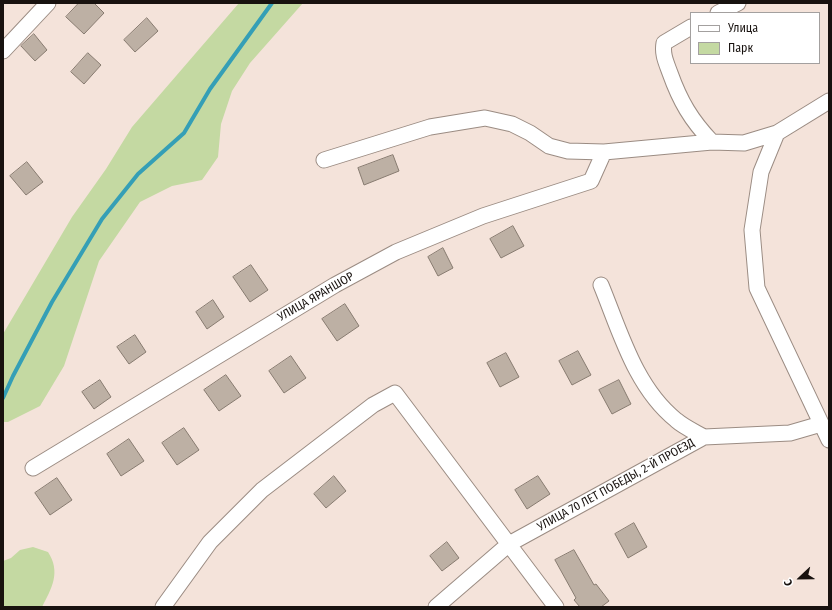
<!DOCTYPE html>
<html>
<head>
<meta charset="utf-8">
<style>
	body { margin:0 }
	#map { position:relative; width:832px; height:610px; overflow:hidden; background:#f4e3da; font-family:"Fira Sans Condensed",sans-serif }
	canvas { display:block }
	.frame { position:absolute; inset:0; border:4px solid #18120f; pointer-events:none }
	.legend { position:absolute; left:690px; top:12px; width:130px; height:52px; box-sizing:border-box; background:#fff; border:1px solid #a3a09f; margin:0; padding:5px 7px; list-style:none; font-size:12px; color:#18120f }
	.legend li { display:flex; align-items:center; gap:8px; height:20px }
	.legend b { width:20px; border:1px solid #a3a09f }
	.north { position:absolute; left:780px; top:558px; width:40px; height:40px; -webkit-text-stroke:3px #fff; paint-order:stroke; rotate:248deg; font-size:11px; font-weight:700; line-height:16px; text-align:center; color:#18120f }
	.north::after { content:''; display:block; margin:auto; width:14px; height:18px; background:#18120f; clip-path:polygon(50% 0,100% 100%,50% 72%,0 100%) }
</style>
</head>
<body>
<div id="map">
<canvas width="832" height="610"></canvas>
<div class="frame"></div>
<ul class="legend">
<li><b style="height:5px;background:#fff"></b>Улица</li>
<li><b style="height:11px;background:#c4d9a2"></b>Парк</li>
</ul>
<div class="north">С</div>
</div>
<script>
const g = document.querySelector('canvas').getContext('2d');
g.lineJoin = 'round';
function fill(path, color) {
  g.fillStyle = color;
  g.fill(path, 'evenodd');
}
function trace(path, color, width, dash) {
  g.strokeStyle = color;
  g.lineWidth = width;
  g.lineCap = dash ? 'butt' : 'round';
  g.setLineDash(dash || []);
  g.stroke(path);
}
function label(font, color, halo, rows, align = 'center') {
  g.font = font + ' "Fira Sans Condensed",sans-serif';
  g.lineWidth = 3;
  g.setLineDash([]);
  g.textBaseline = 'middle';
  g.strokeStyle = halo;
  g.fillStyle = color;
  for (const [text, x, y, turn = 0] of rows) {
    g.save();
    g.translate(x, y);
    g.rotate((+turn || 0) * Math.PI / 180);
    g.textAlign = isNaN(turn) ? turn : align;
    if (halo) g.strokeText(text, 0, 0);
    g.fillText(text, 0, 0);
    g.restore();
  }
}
const green = new Path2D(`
	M239,3H303L250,63L232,91L221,124L218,157L202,180L172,186L140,202L99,261L64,366L40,406L8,422H3V334L72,217L106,169L132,127Z
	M33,547L48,552C61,572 52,588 42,607H3V561L11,558L20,550Z`);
const stream = new Path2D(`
	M3,398L13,376L52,302L102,219L138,174L184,133L210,89L272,3`);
const building = new Path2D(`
	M79,3H94L104,13L84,34L66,17Z
	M147,18L158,31L135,52L124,40Z
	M34,34L47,50L35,61L21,46Z
	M88,53L101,65L84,84L71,72Z
	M393,155L399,171L364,185L358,168Z
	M27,162L43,182L26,195L10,176Z
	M513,226L524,246L501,258L490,239Z
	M443,248L453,268L438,276L428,257Z
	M251,265L268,290L250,302L233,277Z
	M213,300L224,317L207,329L196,312Z
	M345,304L359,326L337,341L322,319Z
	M135,335L146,352L129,364L117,347Z
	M578,351L591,375L572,385L559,361Z
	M506,353L519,377L500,387L487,363Z
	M291,356L306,378L284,393L269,371Z
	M226,375L241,396L219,411L204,390Z
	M100,380L111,397L94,409L82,392Z
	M619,380L631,404L612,414L599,390Z
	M184,428L199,450L177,465L162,443Z
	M129,439L144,461L121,476L107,454Z
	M334,476L346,491L326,508L314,494Z
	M538,476L550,494L527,509L515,490Z
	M57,478L72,500L50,515L35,493Z
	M634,523L647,547L628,558L615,534Z
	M447,542L459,558L442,571L430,556Z
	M574,550L594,585L596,584L609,601L601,607H580L574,600L576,598L555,560Z`);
const minor = new Path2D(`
	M718,13L738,3
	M691,27L664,43C662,54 666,62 670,73C680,101 691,120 712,142
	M3,51L48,3
	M777,133L761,172L752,230L757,288L829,440
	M324,160L430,127L485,118L512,124L530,133L549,146L568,151L604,152L712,142L744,143L777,133L829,101
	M601,285C620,331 635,387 676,420C684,427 695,432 704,437
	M33,468L335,285L396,252L483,216L591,181L604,152
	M163,607L210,542L262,490L373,405L395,393L556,607
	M436,607L509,544L704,437L790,433L821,424`);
const streetNames = [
	["УЛИЦА ЯРАНШОР",316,297,-30],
	["УЛИЦА 70 ЛЕТ ПОБЕДЫ, 2-Й ПРОЕЗД",616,485,-29]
];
fill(green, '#c4d9a2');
trace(stream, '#359fb6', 4);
fill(building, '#bdb0a4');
trace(building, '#877b70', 1);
trace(minor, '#9b8c83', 17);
trace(minor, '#fff', 15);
label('12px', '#18120f', '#fff', streetNames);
</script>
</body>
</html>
